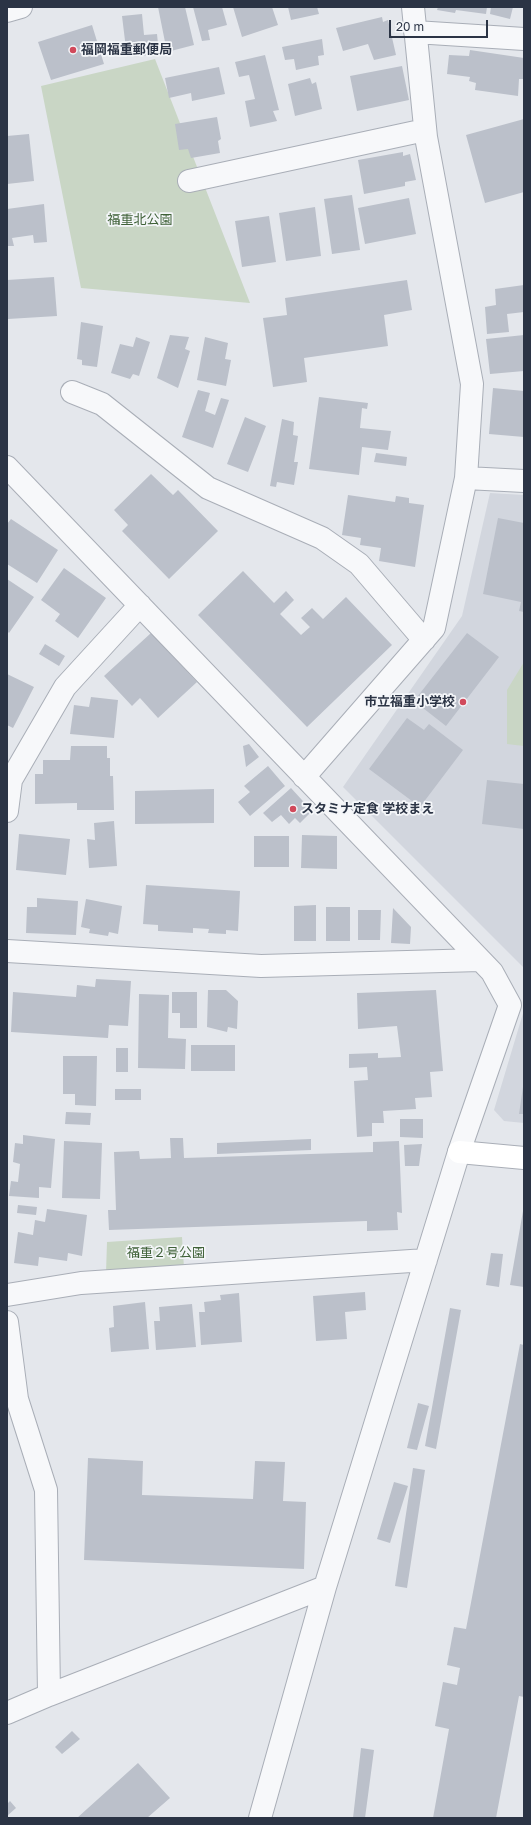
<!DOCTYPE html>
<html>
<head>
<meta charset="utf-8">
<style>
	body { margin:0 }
	#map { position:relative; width:531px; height:1825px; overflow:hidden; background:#e4e7ec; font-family:"Golos Text",sans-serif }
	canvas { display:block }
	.frame { position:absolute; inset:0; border:8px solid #2b3445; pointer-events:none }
	.scale { position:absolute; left:389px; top:20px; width:99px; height:18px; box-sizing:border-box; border:2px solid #2b3445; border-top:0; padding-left:5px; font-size:12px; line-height:14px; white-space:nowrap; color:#2b3445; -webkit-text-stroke:3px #f4f6f9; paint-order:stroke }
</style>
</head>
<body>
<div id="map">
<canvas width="531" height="1825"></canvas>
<div class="frame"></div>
<div class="scale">20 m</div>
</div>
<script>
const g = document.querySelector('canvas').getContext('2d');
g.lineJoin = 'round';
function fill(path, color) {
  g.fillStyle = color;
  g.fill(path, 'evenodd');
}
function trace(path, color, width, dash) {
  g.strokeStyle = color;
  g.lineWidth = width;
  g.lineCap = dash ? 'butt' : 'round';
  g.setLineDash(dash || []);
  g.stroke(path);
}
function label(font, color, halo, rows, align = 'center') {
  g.font = font + ' "Golos Text","Noto Sans JP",sans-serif';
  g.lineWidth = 3.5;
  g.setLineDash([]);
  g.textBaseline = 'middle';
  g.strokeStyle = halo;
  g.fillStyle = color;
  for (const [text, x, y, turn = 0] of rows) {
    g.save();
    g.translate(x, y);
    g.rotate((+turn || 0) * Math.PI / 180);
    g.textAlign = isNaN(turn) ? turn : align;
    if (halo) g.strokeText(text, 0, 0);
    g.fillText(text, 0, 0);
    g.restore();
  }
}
const built = new Path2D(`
	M490,493L524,495V968L343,787L462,616Z
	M524,1010V1123L504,1121L494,1110Z`);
const green = new Path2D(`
	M155,59L250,303L81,288L41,86Z
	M524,662V746L507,744V690Z
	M182,1237L184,1268L106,1273L107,1242Z`);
const building = new Path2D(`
	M158,7H185L194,45L167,52Z
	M193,7H222L227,25L208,30L210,40L202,41Z
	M233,7H272L278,25L242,37Z
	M288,7H317L319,14L291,20Z
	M438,7H487L486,14L456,10L455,13L437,10Z
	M491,7H513L510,19L490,14Z
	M142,14L144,35L157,34L159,54L127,57L122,16Z
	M382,17L383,22L388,20L396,55L374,60L368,44L343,51L336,28Z
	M92,25L104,64L51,80L38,42Z
	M322,39L324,55L318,56L319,65L296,70L294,59L285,60L282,47Z
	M470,50L524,58V79H519L518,96L475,90L476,83L469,81L470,77L447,74L449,55L469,56Z
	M265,55L279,110L273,111L277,121L250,127L245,101L255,99L249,75L239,77L235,62Z
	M402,66L409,100L357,111L350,76Z
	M219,67L225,94L192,101L191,93L169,98L165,78Z
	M310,78L312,84L316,82L322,109L295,116L288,84Z
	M217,117L221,139L218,141L220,153L191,158L188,149L179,150L175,124Z
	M524,119V192L485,203L466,135Z
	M29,134L34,181L7,184V136Z
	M403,152V156L410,154L416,180L405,182V186L364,194L358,160Z
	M352,195L360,250L332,254L324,199Z
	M409,198L416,234L365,244L358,208Z
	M44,204L47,242L34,243L33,235L12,238L14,246H7V209Z
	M315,207L321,256L286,261L279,213Z
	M269,216L276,262L242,267L235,221Z
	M54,277L57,316L8,319L7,280Z
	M407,280L412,310L384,315L388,346L304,358L307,382L273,387L263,318L287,315L285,298Z
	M524,285V312L507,314L509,332L487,334L485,307L496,305L495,289Z
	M81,322L103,326L97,367L82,365V360L77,359Z
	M170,335L189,337L185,349L190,351L178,388L157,378Z
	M524,335V371L490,374L486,339Z
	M136,337L150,342L139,376L133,374L130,379L111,373L120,344L133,347Z
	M205,337L228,343L225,359L231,360L226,386L197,380Z
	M493,388L524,391V437L489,434Z
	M198,390L210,393L205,411L215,415L221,398L229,400L213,448L182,437Z
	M319,397L368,403L367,409L362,408L360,428L391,431L388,450L362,447L359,475L309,469Z
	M245,417L266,426L248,472L227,464Z
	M282,419L294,422L293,435L298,436L294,462H298L294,485L277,482L276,487L270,486Z
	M376,453L407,457L406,466L374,462Z
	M151,474L173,495L178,490L218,531L169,579L122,531L128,525L114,510Z
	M348,495L395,502L396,496L409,498V503L424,505L415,567L379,561L381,548L360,545L361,538L342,535Z
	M498,518L524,523V612L519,611L521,602L483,594Z
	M11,519L58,550L37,583L7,564V524Z
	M64,568L106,598L78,638L55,621L60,614L41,600Z
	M243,571L274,603L286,591L294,600L280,614L301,635L310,627L301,618L312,608L323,619L346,597L392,645L307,727L198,615Z
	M7,579L34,597L9,633L7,631Z
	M151,633L197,682L158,718L140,698L132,706L104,676Z
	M467,633L499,657L446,726L414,701Z
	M45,644L65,656L59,666L39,654Z
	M7,674L34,687L13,728L7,725Z
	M91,697L118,700L114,738L70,734L74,705L89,707Z
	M407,718L424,730L429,724L463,750L420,807L369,769Z
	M249,744L259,757L246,767L243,746Z
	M71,746H107V758H110V776H113L114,810H77V803L35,804V774H43V760H70Z
	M268,766L285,786L250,816L238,802L250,792L244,786Z
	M487,780L524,784V829L482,824Z
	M291,788L312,811L300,823L295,818L289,824L281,815L272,822L263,813Z
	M214,789V823L135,824V791Z
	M114,821L117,866L89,868L87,839L95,840L94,823Z
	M19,834L70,839L66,875L16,870Z
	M302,835L337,836V869L301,868Z
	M254,836H289V867H254Z
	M146,885L240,891L238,931L226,930V934L208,933L209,929L193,928V933L158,931V925L143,924Z
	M37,898L78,901L76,935L26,933L27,907H37Z
	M86,899L122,906L118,934L109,932L108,936L89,933L90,929L81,927Z
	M316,905V941H294V906Z
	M326,907H350V941H326Z
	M393,908L411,927L410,944L391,943Z
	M358,910H381L380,940H358Z
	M96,979L131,981L128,1026L109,1025L108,1038L11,1032L13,992L76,997L77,985L95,987Z
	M208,990H226L238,1001L237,1029L228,1027L227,1032L207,1027Z
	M436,990L443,1071L430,1072L432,1097L415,1098L416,1109L383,1111L384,1123H372V1136L357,1137L354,1081L368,1080L367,1067L349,1068V1054L378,1053V1058L401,1057L397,1026L358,1029L357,993Z
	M172,992H197V1028H180V1013H172Z
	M139,994L169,995L168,1038L186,1039L185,1069L138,1068Z
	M191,1045H235V1071H191Z
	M116,1048H128V1072H116Z
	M63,1056H97L96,1106L75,1105V1094H63Z
	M523,1087H524V1114H519Z
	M115,1089H141V1100H115Z
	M66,1112L91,1113L90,1125L65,1124Z
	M400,1119H423V1138L400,1137Z
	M23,1135L55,1139L51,1188L39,1187V1198L9,1196L11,1181L18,1182L20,1164L13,1162L15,1143L23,1144Z
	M170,1138H183L184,1158L373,1152V1142L399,1141L402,1213L397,1212L398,1230L367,1231V1221L109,1230L108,1210H116L114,1152L139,1151L140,1159L171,1158Z
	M311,1139V1150L217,1154V1143Z
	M64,1141L102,1143L100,1199L62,1198Z
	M422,1144L419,1166H405L404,1145Z
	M18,1205L37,1207L36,1215L17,1213Z
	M47,1209L87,1215L82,1256L68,1253L67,1261L39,1257L38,1266L14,1263L18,1232L33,1235L35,1220L45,1222Z
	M523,1211H524V1287L510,1285Z
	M491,1253L503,1254L499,1287L486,1285Z
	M365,1292L366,1310L345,1312L347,1339L316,1341L313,1296Z
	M239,1293L242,1342L201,1345L199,1312H205L204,1302L221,1300L220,1295Z
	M145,1302L149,1349L111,1352L109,1328L114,1327L113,1306Z
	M192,1304L196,1347L156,1350L154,1321H160L159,1307Z
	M450,1308L461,1310L436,1449L425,1446Z
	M520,1344L524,1345V1697L519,1696L496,1818H433L449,1729L435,1726L443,1682L457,1685L460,1668L447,1665L454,1627L466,1629Z
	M418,1403L429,1406L417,1450L407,1448Z
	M88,1458L143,1461L142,1495L253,1499L255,1461L285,1462L283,1501L306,1502L304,1569L84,1560Z
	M413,1468L425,1470L407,1588L395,1586Z
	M394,1482L408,1486L390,1543L377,1539Z
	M72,1731L80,1739L62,1754L55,1747Z
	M361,1748L374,1750L365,1818H353Z
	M138,1763L170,1798L147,1818H77Z
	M10,1801L16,1808L7,1816V1804Z`);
const street = new Path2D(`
	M7,11L21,7
	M415,32L524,39
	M189,181L425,130
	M72,392L102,404L208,488L322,538L359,564L424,640
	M7,467L492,972L510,1005L459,1152L325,1587L260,1818
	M466,478L524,481
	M304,777L434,628L466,478L472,384L426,137L413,7
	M7,811L11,780L65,687L140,605
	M7,951L261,966L480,960
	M7,1295L81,1283L426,1260
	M7,1322L17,1399L46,1490L49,1695L325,1587
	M7,1713L49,1695`);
const secondary = new Path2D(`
	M459,1152L524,1158`);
const markers = [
	[73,50,4,"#d1495b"],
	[463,702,4,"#d1495b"],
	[293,809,4,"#d1495b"]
];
const poiNames = [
	["福岡福重郵便局",81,50],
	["市立福重小学校",455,702,"right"],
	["スタミナ定食 学校まえ",301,809]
];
const parkNames = [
	["福重北公園",140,220],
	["福重２号公園",166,1253]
];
fill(built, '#d2d6de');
fill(green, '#c9d6c5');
fill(building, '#bbc0ca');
trace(street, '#a9aeb7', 24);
trace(secondary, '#a9aeb7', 24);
trace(street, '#f7f8fa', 22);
trace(secondary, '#fff', 22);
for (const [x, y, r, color] of markers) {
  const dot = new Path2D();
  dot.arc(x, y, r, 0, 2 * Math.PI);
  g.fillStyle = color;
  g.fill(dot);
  trace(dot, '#f4f6f9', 1.5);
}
label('bold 13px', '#2b3445', '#f4f6f9', poiNames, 'left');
label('13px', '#3f6138', '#f4f6f9', parkNames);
</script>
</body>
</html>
